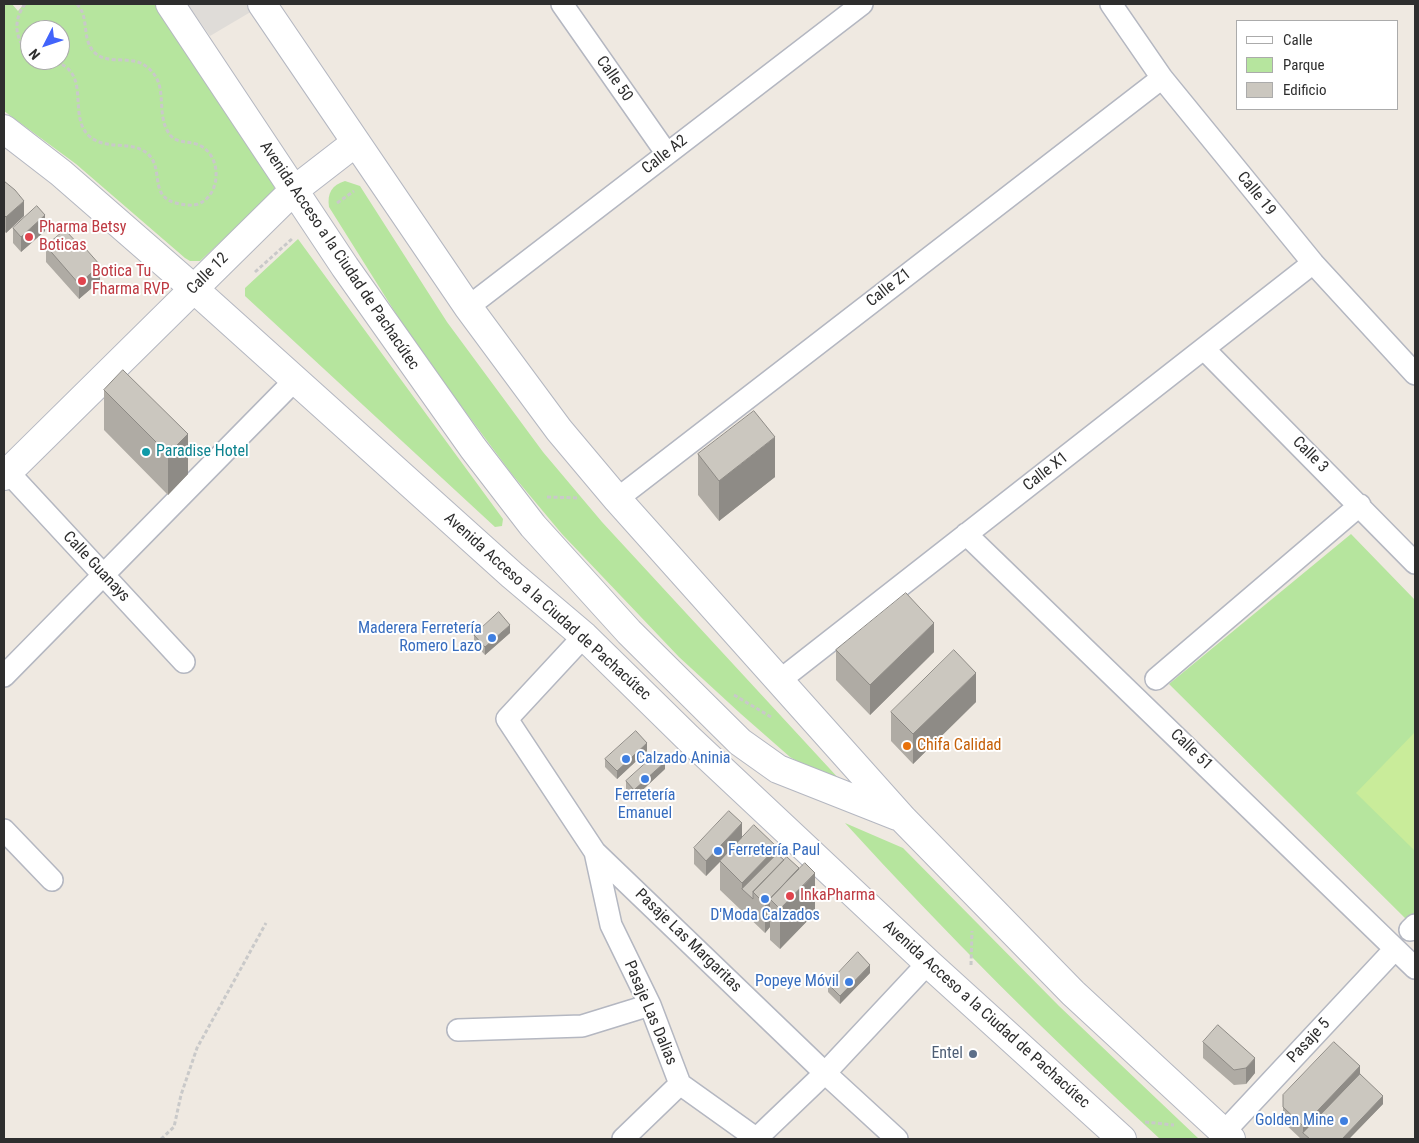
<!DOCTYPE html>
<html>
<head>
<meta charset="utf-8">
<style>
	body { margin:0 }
	#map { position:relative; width:1419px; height:1143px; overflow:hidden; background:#efe9e1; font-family:"Roboto Condensed",sans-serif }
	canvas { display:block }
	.frame { position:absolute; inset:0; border:5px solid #2e2e2e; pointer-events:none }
	.legend { position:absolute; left:1236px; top:20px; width:162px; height:90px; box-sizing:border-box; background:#fff; border:1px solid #ababab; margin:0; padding:6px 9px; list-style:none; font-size:15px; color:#2e2e2e }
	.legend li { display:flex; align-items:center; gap:10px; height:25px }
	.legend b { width:25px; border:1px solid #ababab }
	.north { position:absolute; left:20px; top:20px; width:50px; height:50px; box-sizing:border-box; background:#fff; border:1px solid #ababab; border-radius:50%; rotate:229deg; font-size:14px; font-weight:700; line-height:20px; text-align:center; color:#2e2e2e }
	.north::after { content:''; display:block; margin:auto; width:18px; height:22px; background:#4264fb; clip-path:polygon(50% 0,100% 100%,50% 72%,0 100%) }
</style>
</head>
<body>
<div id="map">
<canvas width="1419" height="1143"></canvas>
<div class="frame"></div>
<ul class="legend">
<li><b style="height:6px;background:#fff"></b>Calle</li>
<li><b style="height:14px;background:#b6e59e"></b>Parque</li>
<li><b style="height:14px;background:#cbc7bf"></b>Edificio</li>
</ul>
<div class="north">N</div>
</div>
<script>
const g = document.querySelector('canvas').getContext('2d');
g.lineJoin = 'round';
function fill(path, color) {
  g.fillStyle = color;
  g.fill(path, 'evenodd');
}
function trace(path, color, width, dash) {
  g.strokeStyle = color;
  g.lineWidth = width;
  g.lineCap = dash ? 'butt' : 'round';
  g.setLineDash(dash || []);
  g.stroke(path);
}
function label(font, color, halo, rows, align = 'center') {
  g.font = font + ' "Roboto Condensed",sans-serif';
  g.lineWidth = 4;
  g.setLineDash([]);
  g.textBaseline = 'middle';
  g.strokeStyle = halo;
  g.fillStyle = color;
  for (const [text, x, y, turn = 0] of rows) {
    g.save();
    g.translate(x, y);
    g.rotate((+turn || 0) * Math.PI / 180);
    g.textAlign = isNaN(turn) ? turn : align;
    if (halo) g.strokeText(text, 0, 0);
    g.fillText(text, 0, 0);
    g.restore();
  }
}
const green = new Path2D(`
	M4,4H12L18,11L24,4H155L171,31L272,178L274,182V192L200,261H190L185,258L76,164L4,111ZM30,30H60V60H30Z
	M345,181L360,186L447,322L543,452L602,522L841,781L837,785L790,757L741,714L679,657L562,534L511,473L415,344L329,207C327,193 332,185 345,181Z
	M298,239L503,519L502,526L495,527L245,296V288Z
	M1351,534L1415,600V915L1409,922L1169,684Z
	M845,823L903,848L1059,1006L1199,1139H1160C1051,1038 945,933 845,823Z`);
const pitch = new Path2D(`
	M1415,732V849L1414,850L1356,793Z`);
const plaza = new Path2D(`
	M187,4H257L259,7L210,36Z`);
const path = new Path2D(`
	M25,4C13,20 14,40 30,53
	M43,60C49,62 56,61 61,64C89,78 69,115 88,135C106,152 131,139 148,154C165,170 147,198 180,204C186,205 192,206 198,204C222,195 222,155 199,145C187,140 174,145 167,130C156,109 169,84 147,67C132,54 107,66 94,52C81,38 90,18 77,4
	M337,203L354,191
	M255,272L293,238
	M547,497L579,498
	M734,695L771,717
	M971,965L972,931
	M1145,1122L1174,1125
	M161,1139L174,1127L181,1095L197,1048L266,923`);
const street = new Path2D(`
	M562,4L667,154
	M1111,4L1162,78L1313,263L1415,374
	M468,307L862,4
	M1204,349L1415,563
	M8,472L184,662
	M617,499L1162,78
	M966,534L1415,968
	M584,636L507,719L595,852L825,1073L897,1139
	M4,676L296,379
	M1156,679L1360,505
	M779,681L1313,263
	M4,830L52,880
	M595,852L611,925L650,1005L680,1084L757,1139
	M1410,930L1415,925
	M458,1030L582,1026L650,1005
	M1224,1132L1395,949
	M623,1139L680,1084
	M756,1139L825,1073L928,963`);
const secondary = new Path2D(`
	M170,4L345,267L473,448L533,526L629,632L740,742L778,769L897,816
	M262,4L468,307L559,430L617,499L903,819L1073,993L1231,1139
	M4,129L61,173L193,288L512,575L584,636L688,738L928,963L1122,1139
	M4,476L293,191L355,143`);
const wall = new Path2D(`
	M4,181L24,216L6,233L4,231Z
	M13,228L45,231L21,252L13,243Z
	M46,246L83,249L100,281L79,299L46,262Z
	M123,370L188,474L168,495L104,430V390Z
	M698,454L775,477L719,521L698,495Z
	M510,633L485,655L474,643V635Z
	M836,650L934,652L870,715L836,680Z
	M976,702L913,764L891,741V712Z
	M647,751L617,779L605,767V759Z
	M665,769L634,798L626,789V781Z
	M742,838L777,854L784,860L799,870L815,913L780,949L770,940V927L765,933L720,890V862L706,876L694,864V848Z
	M870,973L840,1004L828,992V984Z
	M1203,1042L1255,1073L1246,1084L1234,1085L1203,1058Z
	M1360,1074L1383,1104L1349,1139H1301L1283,1122V1095Z`);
const shadedWall = new Path2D(`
	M24,201V216L6,233V217Z
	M45,215V231L21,252V237Z
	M100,265V281L79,299V284Z
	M188,434V474L168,495V454Z
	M775,437V477L719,521V481Z
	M934,623V652L870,715V685Z
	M510,625V633L485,655V647Z
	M976,673V702L913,764V734Z
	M647,743V751L617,779V771Z
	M665,762V769L634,798V790Z
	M742,823V839L706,876V861Z
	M777,847V874L799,868V890L815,873V913L780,949V909L770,899V927L765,933V904L753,892L742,889V883Z
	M870,965V973L840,1004V996Z
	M1255,1058V1073L1246,1084V1068Z
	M1360,1066V1081L1303,1133V1126Z
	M1383,1096V1104L1349,1139H1342Z`);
const building = new Path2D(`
	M4,181L15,190L24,201L6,217L4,215Z
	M37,206L45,215L21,237L13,228Z
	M65,230L83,249L85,248L100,265L79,284L46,246Z
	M123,370L188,434L168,454L104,390Z
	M754,411L775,437L719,481L698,454Z
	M906,593L934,623L870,685L836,650Z
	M499,612L510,625L485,647L474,635Z
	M954,650L976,673L913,734L891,712Z
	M636,731L647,743L617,771L605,759Z
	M657,753L665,762L634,790L626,781Z
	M729,811L742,823L706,861L694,848Z
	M754,825L777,847L742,883L720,861Z
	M777,854L784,860L753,892V899L742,889Z
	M787,857L799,868L765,904L753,892Z
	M805,863L815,873L780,909L770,899Z
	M858,952L870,965L840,996L828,984Z
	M1218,1025L1255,1058L1246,1068L1234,1070L1203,1042Z
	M1334,1042L1360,1066L1303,1126L1283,1107V1095Z
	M1360,1074L1383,1096L1342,1139H1310L1303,1133Z`);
const markers = [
	[29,237,5,"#e0444e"],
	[82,281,5,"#e0444e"],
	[146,452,5,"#0f9aa8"],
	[492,638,5,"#3f7fe0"],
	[907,746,5,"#e8710a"],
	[626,759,5,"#3f7fe0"],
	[645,779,5,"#3f7fe0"],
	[718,851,5,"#3f7fe0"],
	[790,896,5,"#e0444e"],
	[765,899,5,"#3f7fe0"],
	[849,982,5,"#3f7fe0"],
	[973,1054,5,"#5c6f8a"],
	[1344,1121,5,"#3f7fe0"]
];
const streetNames = [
	["Calle 50",614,79,55],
	["Calle A2",665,155,-38],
	["Calle 19",1256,194,51],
	["Avenida Acceso a la Ciudad de Pachacútec",339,256,56],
	["Calle 12",208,274,-45],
	["Calle Z1",889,288,-38],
	["Calle 3",1310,455,45],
	["Calle X1",1046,472,-38],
	["Calle Guanays",96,567,47],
	["Avenida Acceso a la Ciudad de Pachacútec",547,607,42],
	["Calle 51",1191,750,44],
	["Pasaje Las Margaritas",688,941,44],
	["Pasaje Las Dalias",650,1013,67],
	["Avenida Acceso a la Ciudad de Pachacútec",986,1015,42],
	["Pasaje 5",1309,1041,-47]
];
const healthNames = [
	["Pharma Betsy",39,228],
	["Boticas",39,246],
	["Botica Tu",92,272],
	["Fharma RVP",92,290],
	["InkaPharma",800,896]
];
const cultureNames = [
	["Paradise Hotel",156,452]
];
const shopNames = [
	["Maderera Ferretería",482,629],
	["Romero Lazo",482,647],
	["Calzado Aninia",636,759,"left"],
	["Ferretería",645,796,"center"],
	["Emanuel",645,814,"center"],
	["Ferretería Paul",728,851,"left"],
	["D'Moda Calzados",765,916,"center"],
	["Popeye Móvil",839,982],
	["Golden Mine",1334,1121]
];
const foodNames = [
	["Chifa Calidad",917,746]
];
const serviceNames = [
	["Entel",963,1054]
];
fill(green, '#b6e59e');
fill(pitch, '#c9ec9a');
fill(plaza, '#dfdcd8');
trace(street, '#b4b7c1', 24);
trace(secondary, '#b4b7c1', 30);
trace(path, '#c9c9c9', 3, [4, 2.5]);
trace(street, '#fff', 21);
trace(secondary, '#fff', 28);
fill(wall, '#afaba4');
fill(shadedWall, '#8e8b86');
fill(building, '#cbc7bf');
trace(building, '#8e8b86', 1);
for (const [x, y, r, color] of markers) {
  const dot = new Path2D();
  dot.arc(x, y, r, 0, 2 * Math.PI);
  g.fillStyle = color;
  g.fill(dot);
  trace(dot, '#fff', 2);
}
label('16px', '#2e2e2e', '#fff', streetNames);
label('16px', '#be3a42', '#fff', healthNames, 'left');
label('16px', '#0d838f', '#fff', cultureNames, 'left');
label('16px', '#366cbe', '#fff', shopNames, 'right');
label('16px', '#c56008', '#fff', foodNames, 'left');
label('16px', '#4e5e75', '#fff', serviceNames, 'right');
</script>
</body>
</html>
